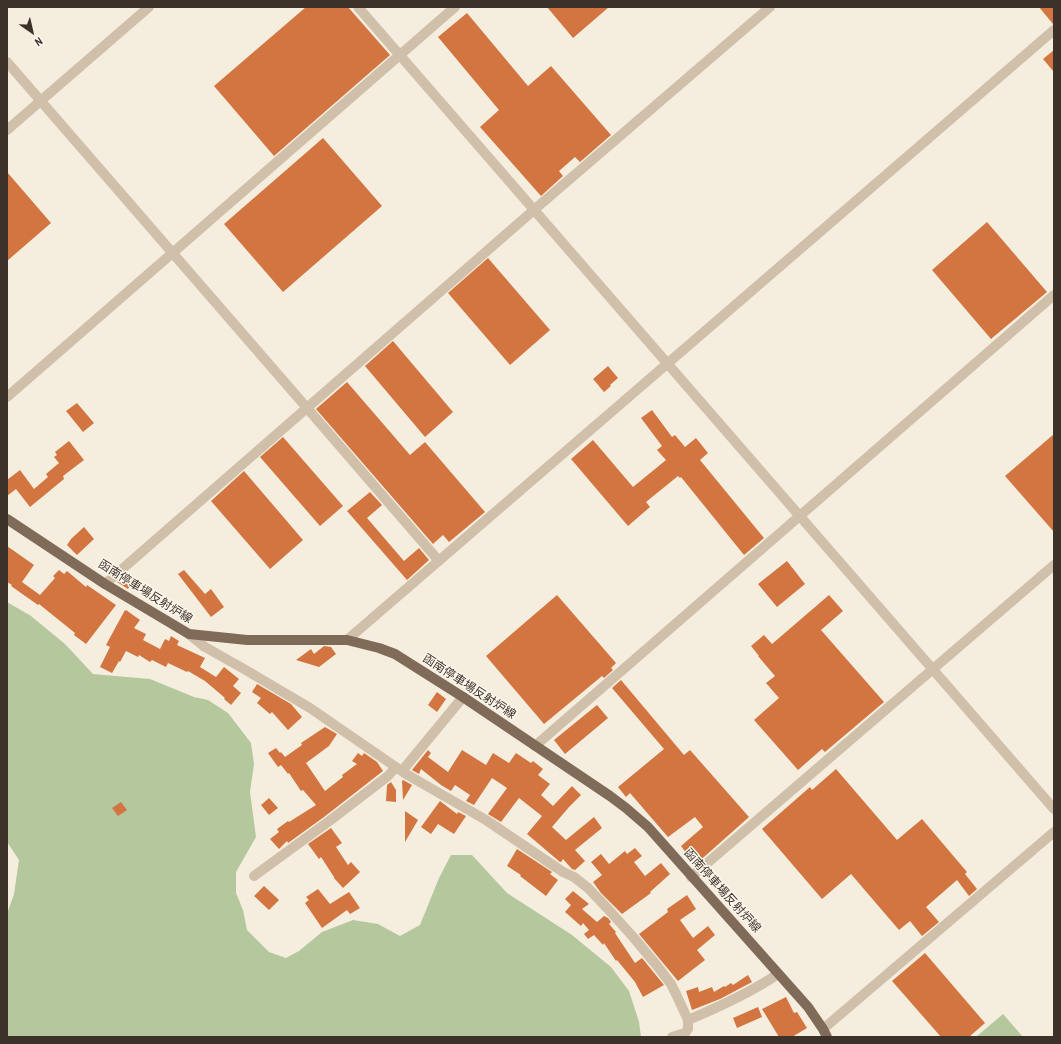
<!DOCTYPE html>
<html>
<head>
<meta charset="utf-8">
<style>
	body { margin:0 }
	#map { position:relative; width:1061px; height:1044px; overflow:hidden; background:#f5eedf; font-family:"Archivo Narrow",sans-serif }
	canvas { display:block }
	.frame { position:absolute; inset:0; border:8px solid #3c322a; pointer-events:none }
	.north { position:absolute; left:12px; top:12px; width:40px; height:40px; -webkit-text-stroke:3px #fcf7ed; paint-order:stroke; rotate:146deg; font-size:11px; font-weight:700; line-height:16px; text-align:center; color:#3c322a }
	.north::after { content:''; display:block; margin:auto; width:14px; height:18px; background:#3c322a; clip-path:polygon(50% 0,100% 100%,50% 72%,0 100%) }
</style>
</head>
<body>
<div id="map">
<canvas width="1061" height="1044"></canvas>
<div class="frame"></div>
<div class="north">N</div>
</div>
<script>
const g = document.querySelector('canvas').getContext('2d');
g.lineJoin = 'round';
function fill(path, color) {
  g.fillStyle = color;
  g.fill(path, 'evenodd');
}
function trace(path, color, width, dash) {
  g.strokeStyle = color;
  g.lineWidth = width;
  g.lineCap = dash ? 'butt' : 'round';
  g.setLineDash(dash || []);
  g.stroke(path);
}
function label(font, color, halo, rows, align = 'center') {
  g.font = font + ' "Archivo Narrow","Noto Sans JP",sans-serif';
  g.lineWidth = 3;
  g.setLineDash([]);
  g.textBaseline = 'middle';
  g.strokeStyle = halo;
  g.fillStyle = color;
  for (const [text, x, y, turn = 0] of rows) {
    g.save();
    g.translate(x, y);
    g.rotate((+turn || 0) * Math.PI / 180);
    g.textAlign = isNaN(turn) ? turn : align;
    if (halo) g.strokeText(text, 0, 0);
    g.fillText(text, 0, 0);
    g.restore();
  }
}
const green = new Path2D(`
	M7,602L31,616L65,644L93,674L150,679L194,697L208,700L228,713L251,743L254,764L250,792L256,837L236,872V893L243,910L247,930L269,952L286,958L299,951L322,932L353,920L378,924L400,936L420,925L439,878L451,855H472L507,893L572,935L611,967L629,991L639,1022L641,1037H7V914L14,894L19,860L7,842Z
	M1003,1014L1023,1037H976Z`);
const building = new Path2D(`
	M306,7H348L390,55L274,156L214,86Z
	M547,7H609L573,38Z
	M1039,7H1054V24H1053Z
	M467,13L528,86L551,66L611,135L580,162L575,157L559,171L563,176L541,196L480,127L499,110L438,37Z
	M1054,50V72L1043,59Z
	M323,138L382,206L283,292L224,224Z
	M7,172L51,223L7,261Z
	M987,222L1047,292L991,339L932,270Z
	M488,258L550,330L510,365L448,293Z
	M393,341L453,412L425,437L365,366Z
	M608,366L618,378L610,385L611,386L604,392L593,379Z
	M347,382L410,455L425,442L485,512L449,542L443,535L433,544L316,409Z
	M77,403L94,423L83,432L66,411Z
	M652,410L672,437L675,435L685,447L696,438L708,453L700,460L764,538L744,555L681,477L680,478L678,476L646,502L650,507L628,526L571,459L593,440L633,487L666,460L657,450L662,446L641,418Z
	M1054,434V532L1005,476Z
	M283,437L343,506L320,526L260,457Z
	M69,441L84,460L63,476L64,479L30,507L16,489L7,496V480L20,470L34,489L48,477L46,474L59,463L54,457L57,455L55,452Z
	M244,471L303,540L270,569L211,501Z
	M370,492L382,505L367,518L404,561L419,548L429,560L407,580L347,511Z
	M84,527L94,539L77,555L67,545L71,539Z
	M7,546L34,565L22,582L40,595L55,578L53,576L59,570L64,574L67,571L86,587L87,585L116,605L86,644L74,635L75,633L39,604L38,605L11,586L12,585L7,582Z
	M787,561L805,584L777,607L758,584Z
	M184,570L205,594L211,589L224,607L211,617L178,574Z
	M126,574L134,579L128,589L117,582Z
	M557,595L616,663L611,668L613,670L604,678L602,676L544,724L486,656Z
	M829,595L843,611L821,630L884,702L825,752L822,749L798,770L754,720L779,698L766,683L775,676L758,656H759L751,646L764,635L772,644Z
	M125,610L126,611V610L140,620L134,628L146,634L143,640L160,649L165,639L169,641L171,636L179,641L177,645L205,658L200,667L216,677L224,667L239,679L233,686L241,693L231,705L224,699L225,698L205,681L188,671L187,672L168,663L166,667L152,660L150,662L139,655L138,657L126,651L120,662L119,661L112,673L100,667L110,647L106,645Z
	M324,646L331,647L336,654L319,667L296,660L311,649L314,654Z
	M621,680L684,755L690,750L749,817L695,865L681,846L703,827L695,817L668,837L630,793L626,797L618,787L664,749L612,688Z
	M257,684L291,704L302,717L288,730L272,712L270,714L257,703L261,698L252,692Z
	M437,692L446,699L437,712L428,705Z
	M597,705L608,718L565,754L554,740Z
	M325,727L337,734L329,746L306,763L325,791L343,777L342,775L357,764L352,761L358,753L362,756L364,753L377,762L383,771L324,817L288,843L287,841L279,849L270,839L279,832L277,829L288,821L289,822L316,805L303,790L301,791L289,773L288,774L281,765L278,767L268,753L276,748L280,753L281,752L285,757L302,745L301,743Z
	M428,750L431,753L428,757L448,772L462,750L486,765L493,753L509,763L516,753L531,763L533,761L543,769L538,775L550,784L541,795L553,806L572,786L581,795L569,807L552,827L566,840L594,817L602,828L575,850L585,861L575,870L572,869L563,859L561,862H560L527,834L542,816L519,798L501,822L488,814L507,788L492,778L474,805L466,801L470,795L455,785L451,791L441,785L421,769L419,774L412,770Z
	M836,769L897,840L922,819L967,872L965,874L977,889L969,896L957,880L926,907L939,922L922,936L910,921L899,930L851,874L822,899L762,829L810,787L812,790Z
	M403,780L412,785L403,800L402,781Z
	M391,782L396,790V802L386,801L387,785Z
	M269,798L278,808L269,815L261,805Z
	M440,801L457,814L458,812L466,816L454,834L438,824L431,834L421,827Z
	M121,802L127,810L118,816L112,808Z
	M405,811L418,820L405,842Z
	M331,828L342,843L336,847L348,865L351,862L360,872L343,888L334,878V877L321,857L319,859L308,844Z
	M635,848L642,856L634,862L645,876L661,863L670,874L650,892L651,893L622,914L601,893L593,882L602,875L591,862L601,854L609,864L625,851L627,854Z
	M517,849L552,872L550,874L558,880L546,896L520,876L521,875L507,866Z
	M264,886L279,900L269,910L254,896Z
	M318,889L330,904L349,892L360,908L350,914L347,910L322,928L305,903L309,900L306,897Z
	M573,891L589,904L582,909L597,922L604,916L608,918L611,922L609,924L616,932L615,933L635,963L642,958L664,985L643,997L635,982L617,960L616,961L604,943L603,945L594,935L588,939L584,934L589,930L583,923L581,926L565,912L571,905L565,899Z
	M687,895L696,909L680,920L693,938L708,926L715,935L697,950L705,960L678,981L639,934L668,912L667,909Z
	M925,953L985,1023L969,1037H941L892,981Z
	M748,975L752,982L720,999L692,1010L686,991L698,987L699,992L712,987L714,992L724,986L725,987L731,983L733,985Z
	M786,997L794,1013L797,1012L807,1028L792,1037H779L762,1009Z
	M758,1007L762,1017L737,1028L733,1018Z`);
const minor = new Path2D(`
	M358,7L1054,809
	M7,62L307,408L439,561
	M7,130L149,7
	M7,397L455,7
	M105,584L535,209L770,7
	M189,634L205,647L244,669L310,708L406,774L486,820L563,872L574,877L588,888L608,909L634,938L658,967L671,984L676,994L688,1020V1029L685,1033L672,1037
	M347,640L1054,30
	M535,746L1054,295
	M402,771L463,697
	M254,876L332,819L388,776L396,767
	M691,877L1054,565
	M688,1020C719,1007 750,993 778,974
	M823,1029L1054,832`);
const major = new Path2D(`
	M7,519L105,584L189,634L247,640H347L379,648L395,654L463,697L610,796L626,808L648,827L808,1007L823,1029L827,1037`);
const streetNames = [
	["函南停車場反射炉線",145,592,32],
	["函南停車場反射炉線",469,687,33],
	["函南停車場反射炉線",722,891,48]
];
fill(green, '#b4c79d');
fill(building, '#d27541');
trace(minor, '#d0bfa9', 10);
trace(major, '#806b59', 10);
label('12px', '#3c322a', '#fcf7ed', streetNames);
</script>
</body>
</html>
